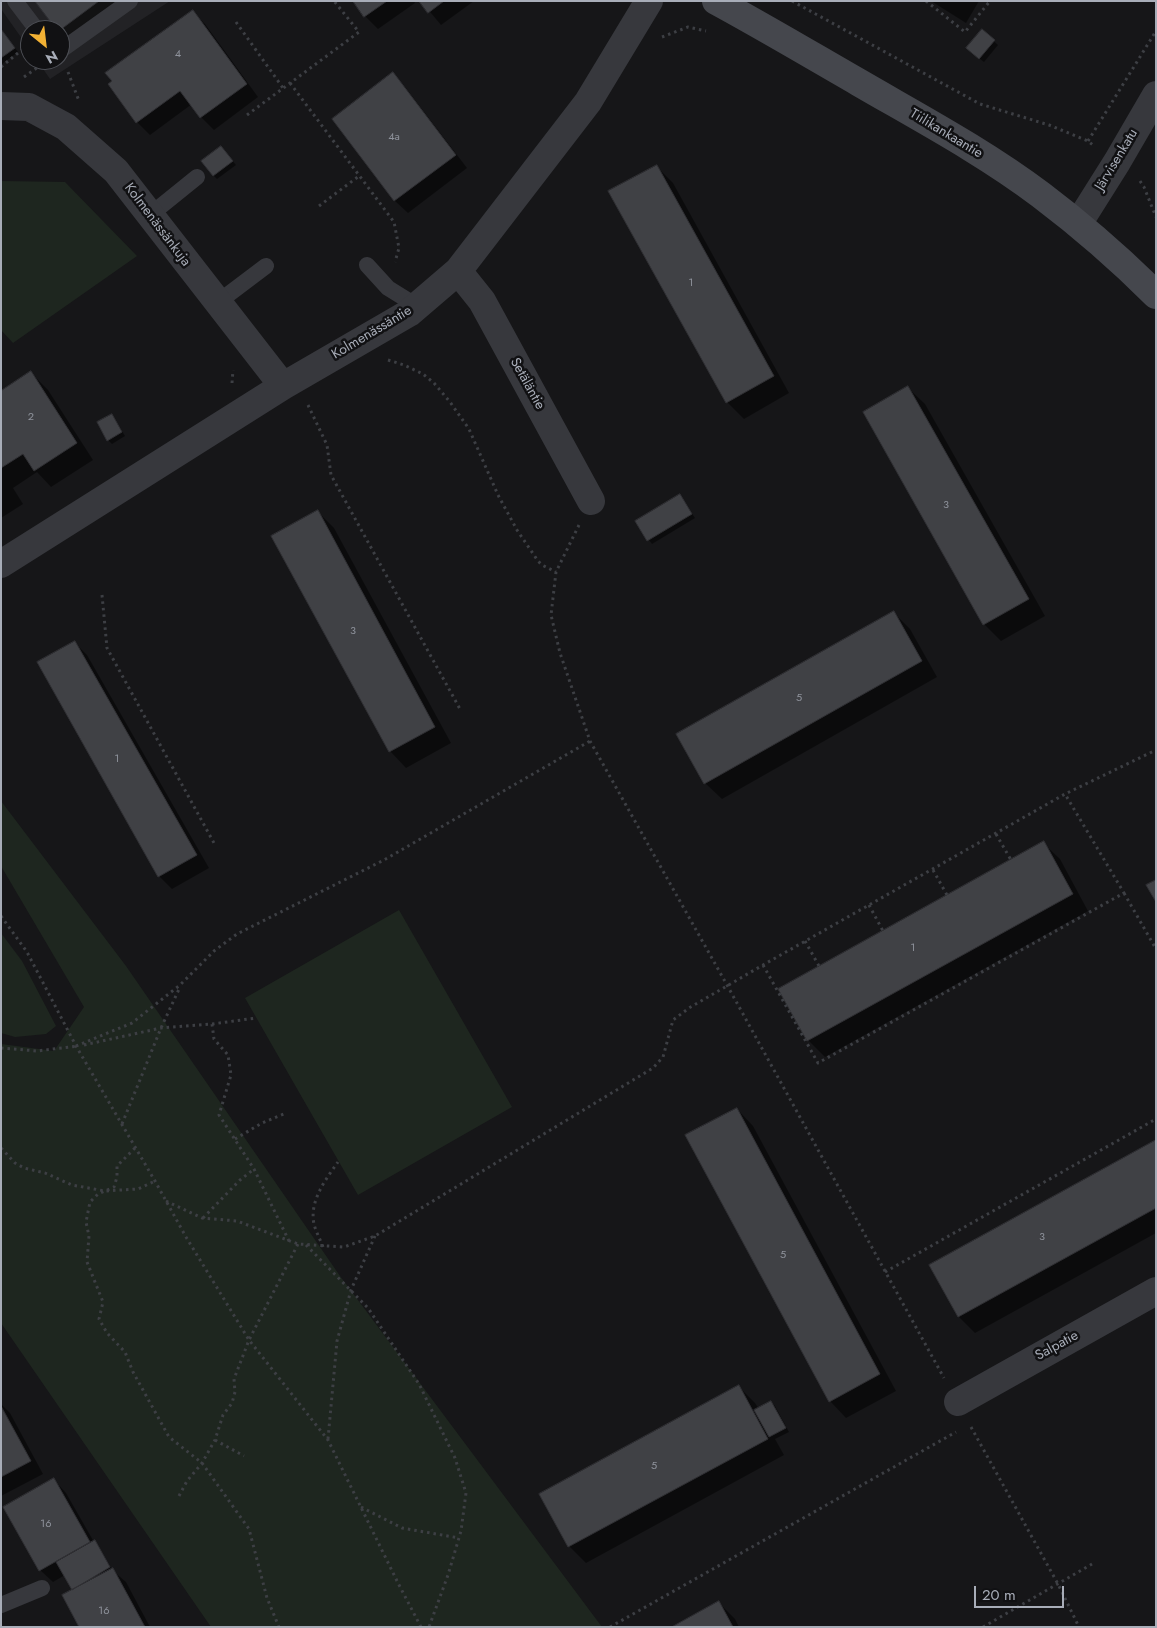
<!DOCTYPE html>
<html>
<head>
<meta charset="utf-8">
<style>
	body { margin:0 }
	#map { position:relative; width:1157px; height:1628px; overflow:hidden; background:#161618; font-family:Jost,sans-serif }
	canvas { display:block }
	.frame { position:absolute; inset:0; border:2px solid #a8adb8; pointer-events:none }
	.north { position:absolute; left:20px; top:20px; width:50px; height:50px; box-sizing:border-box; background:#111113; border:1px solid #4d4f55; border-radius:50%; rotate:151deg; font-size:14px; font-weight:700; line-height:20px; text-align:center; color:#a8adb8 }
	.north::after { content:''; display:block; margin:auto; width:18px; height:22px; background:#f2b134; clip-path:polygon(50% 0,100% 100%,50% 72%,0 100%) }
	.scale { position:absolute; left:974px; top:1586px; width:90px; height:22px; box-sizing:border-box; border:2px solid #a8adb8; border-top:0; padding-left:6px; font-size:15px; line-height:18px; white-space:nowrap; color:#a8adb8; -webkit-text-stroke:4px #111113; paint-order:stroke }
</style>
</head>
<body>
<div id="map">
<canvas width="1157" height="1628"></canvas>
<div class="frame"></div>
<div class="north">N</div>
<div class="scale">20 m</div>
</div>
<script>
const g = document.querySelector('canvas').getContext('2d');
g.lineJoin = 'round';
function fill(path, color) {
  g.fillStyle = color;
  g.fill(path, 'evenodd');
}
function trace(path, color, width, dash) {
  g.strokeStyle = color;
  g.lineWidth = width;
  g.lineCap = dash ? 'butt' : 'round';
  g.setLineDash(dash || []);
  g.stroke(path);
}
function label(font, color, halo, rows, align = 'center') {
  g.font = font + ' Jost,sans-serif';
  g.lineWidth = 5;
  g.setLineDash([]);
  g.textBaseline = 'middle';
  g.strokeStyle = halo;
  g.fillStyle = color;
  for (const [text, x, y, turn = 0] of rows) {
    g.save();
    g.translate(x, y);
    g.rotate((+turn || 0) * Math.PI / 180);
    g.textAlign = isNaN(turn) ? turn : align;
    if (halo) g.strokeText(text, 0, 0);
    g.fillText(text, 0, 0);
    g.restore();
  }
}
const built = new Path2D(`
	M1,1H170L50,79L37,60H60V30H30V50L1,9Z`);
const green = new Path2D(`
	M1,181L65,182L137,256L13,343L1,330Z
	M1,801L126,966L340,1276L602,1627H211L1,1323V1044L54,1051L84,1007L1,866Z
	M399,910L512,1107L358,1195L245,998Z
	M1,933L22,961L56,1026L46,1034L15,1037L1,1033Z`);
const shadow = new Path2D(`
	M37,1H138L75,48L60,32V30H58Z
	M354,1H414L415,3L378,29L365,16Z
	M421,1H474L441,25Z
	M931,1H979L966,23Z
	M192,11L205,24L258,97L214,130L201,117L192,104L150,135L137,122L109,85Z
	M1,30L18,52L2,64L1,63Z
	M982,31L998,45L984,62L971,52Z
	M393,74L405,87L467,168L408,213L395,201L333,119Z
	M225,152L236,165L217,179L213,175Z
	M656,166L673,183L789,393L744,419L727,402Z
	M31,373L48,390L93,460L51,487L37,472L13,488L23,504L1,518V392Z
	M908,388L925,404L1045,616L1001,641L984,624Z
	M112,415L125,436L112,444L108,440Z
	M680,496L695,518L652,544L636,522Z
	M318,512L334,528L451,743L406,768L390,751Z
	M894,613L910,629L937,677L722,799L705,783Z
	M75,643L87,655L209,868L172,889L159,876L38,663Z
	M1043,843L1060,859L1088,911L825,1057L808,1040Z
	M737,1109L753,1126L896,1391L846,1418L830,1401Z
	M1156,1141V1233L975,1333L959,1317L931,1266Z
	M739,1387L755,1403L759,1409L771,1402L775,1406L789,1432L775,1439L784,1455L586,1563L569,1546Z
	M1,1404L10,1413L43,1474L1,1496Z
	M54,1480L66,1493L94,1542L98,1545L112,1570L126,1582L150,1627H81L74,1590L65,1575L53,1582L40,1570Z
	M719,1603L735,1619L739,1627H675Z`);
const building = new Path2D(`
	M35,1H99L60,30H57Z
	M353,1H387L364,17Z
	M419,1H444L428,13Z
	M193,10L247,84L200,118L180,91L136,123L108,84L112,81L105,73Z
	M1,29L15,48L1,58Z
	M982,29L995,40L979,59L966,48Z
	M393,72L456,155L394,201L332,119Z
	M221,146L233,161L213,176L201,161Z
	M657,165L774,376L726,403L608,191Z
	M31,371L77,443L34,471L23,454L1,468V391Z
	M908,386L1029,599L983,625L863,412Z
	M112,414L122,432L107,441L97,422Z
	M680,494L692,514L647,541L635,521Z
	M318,510L435,727L389,752L271,536Z
	M894,611L922,661L704,784L676,734Z
	M75,641L197,855L158,877L37,662Z
	M1044,841L1073,894L807,1041L778,989Z
	M1156,880V902L1146,885Z
	M737,1108L880,1374L829,1402L685,1135Z
	M1156,1140V1208L958,1317L929,1265Z
	M739,1385L768,1439L568,1547L539,1494Z
	M771,1401L786,1428L769,1437L754,1410Z
	M1,1406L31,1461L1,1477Z
	M54,1478L90,1542L39,1571L3,1507Z
	M95,1540L110,1567L72,1590L56,1562Z
	M113,1568L145,1627H79L62,1595Z
	M719,1601L733,1627H672Z`);
const path = new Path2D(`
	M792,1L980,104L1049,125L1088,141L1094,146
	M926,1L965,32L990,1
	M236,22L283,88
	M662,37L688,27L706,31
	M1,67L24,48
	M68,72L79,101
	M24,77L41,65
	M290,83L394,222L399,248L395,262
	M247,115L359,32L334,1
	M1088,141L1156,31
	M1140,181L1144,187L1156,217
	M319,206L359,176
	M388,360L404,365L423,374L434,383L450,402L469,429L498,495L517,530L538,561L542,565L556,572
	M232,383L233,370
	M308,405L327,445L331,475L460,709
	M579,525L556,572L551,615L560,653L590,741L727,985L944,1378
	M102,595L107,648L214,843
	M996,834L1011,860
	M933,870L947,895
	M1124,893L1156,949
	M869,905L883,931
	M1,916L27,952L76,1046L155,1181L186,1237L249,1340L328,1440L398,1583L421,1627
	M805,941L819,966
	M763,965L818,1063L1124,893L1065,794
	M212,1024L256,1018
	M84,1045L161,1028L212,1024L214,1039L228,1055L231,1075L219,1115L254,1169L289,1241
	M76,1046L132,1023L180,985L214,951L237,934L384,860L590,741
	M1,1048L37,1051L78,1046
	M122,1124L161,1028L180,987
	M235,1139L262,1123L286,1113
	M1,1148L15,1163L24,1168L45,1173L72,1185L105,1191L138,1189L155,1181
	M135,1148L117,1166V1177L114,1187L98,1194L90,1202L86,1222L89,1236L87,1262L103,1302L99,1319L107,1333L125,1352L133,1372L169,1437L202,1463L249,1529L267,1598L279,1627
	M166,1201L202,1218L237,1221L298,1244L344,1247L375,1236L653,1068L663,1057L673,1020L689,1008L763,965L1065,794L1156,750
	M203,1218L240,1180L254,1169
	M306,1245L368,1308L419,1384L455,1458L466,1493L461,1531L448,1575L429,1627
	M323,1247C320,1239 316,1232 314,1224C309,1201 326,1179 338,1162
	M885,1272L1156,1119
	M971,1427L1058,1584L1079,1627
	M328,1439L337,1341L351,1290L375,1236
	M215,1440L244,1456
	M179,1496L187,1481L202,1463L215,1440L223,1415L232,1403L235,1392L234,1379L249,1340L298,1244
	M361,1507L402,1528L459,1538
	M610,1627L956,1432
	M983,1627L1092,1564`);
const lane = new Path2D(`
	M15,1L37,30
	M60,51L130,1
	M150,215L197,177
	M367,265L388,288L417,306
	M217,303L266,266
	M1,1605L42,1588`);
const street = new Path2D(`
	M1,106L29,107L66,127L116,171L283,386
	M1078,224L1117,162L1156,95
	M458,271L482,301L591,501
	M1,564L283,386L409,313L458,271L588,102L649,1
	M958,1402L1156,1291`);
const secondary = new Path2D(`
	M716,1C764,27 811,55 858,82C920,118 984,152 1041,195C1082,226 1120,259 1156,295`);
const numberNames = [
	["4",178,54],
	["4a",394,137],
	["1",691,283],
	["2",31,417],
	["3",946,505],
	["3",353,631],
	["5",799,698],
	["1",117,759],
	["1",913,948],
	["3",1042,1237],
	["5",783,1255],
	["5",654,1466],
	["16",46,1524],
	["16",104,1611]
];
const streetNames = [
	["Tiilikankaantie",946,134,31],
	["Järvisenkatu",1117,160,-59],
	["Kolmenässänkuja",157,225,53],
	["Kolmenässäntie",372,333,-31],
	["Setäläntie",527,384,61],
	["Salpatie",1057,1346,-29]
];
fill(built, '#222225');
fill(green, '#1e261f');
fill(shadow, '#0007');
fill(building, '#404145');
trace(building, '#303034', 1);
trace(path, '#3d3f44', 3, [2.5, 4]);
trace(lane, '#37383d', 16);
trace(street, '#37383d', 28);
trace(secondary, '#45474d', 28);
label('11px', '#8e929b', null, numberNames);
label('14px', '#a8adb8', '#111113', streetNames);
</script>
</body>
</html>
